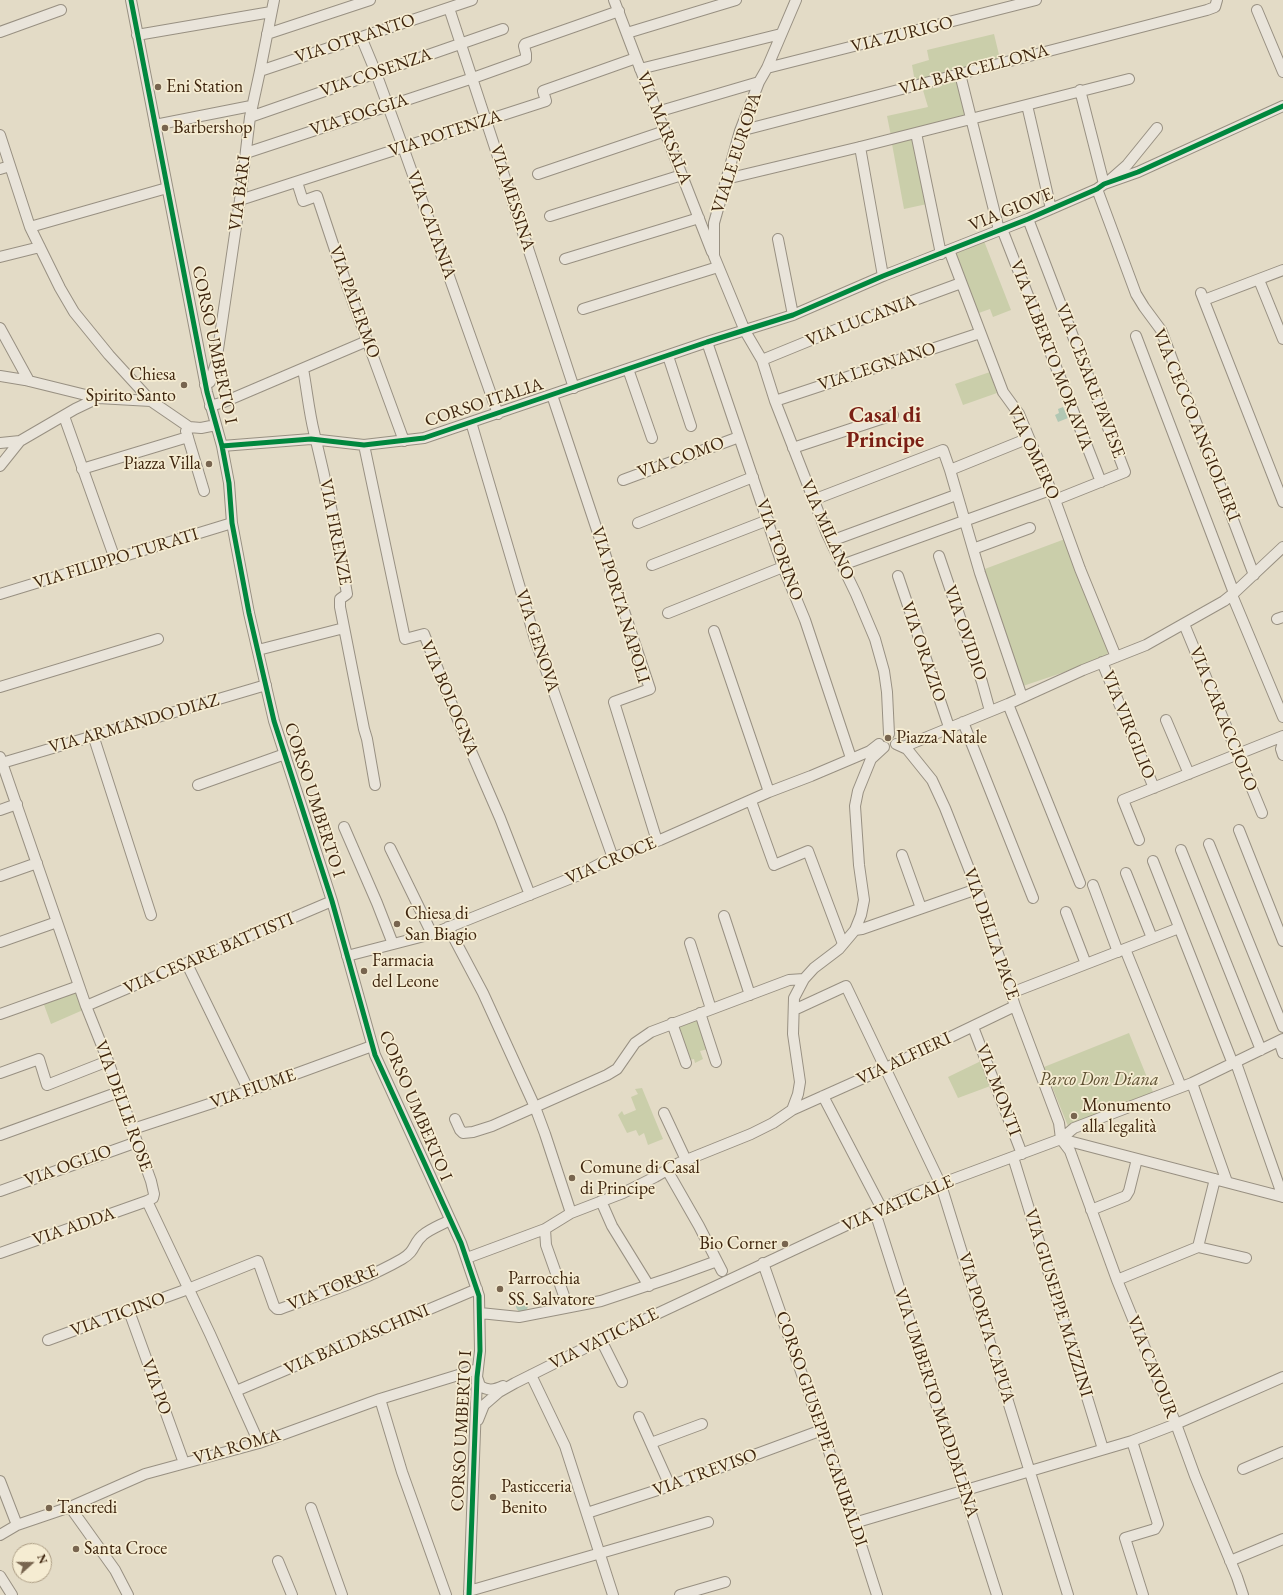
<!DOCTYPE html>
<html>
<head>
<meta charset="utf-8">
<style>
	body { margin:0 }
	#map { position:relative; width:1283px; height:1595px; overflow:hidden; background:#e3dbc6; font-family:"EB Garamond",serif }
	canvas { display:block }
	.north { position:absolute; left:12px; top:1543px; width:40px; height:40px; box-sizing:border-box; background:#f5ecd2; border:1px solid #ac9d84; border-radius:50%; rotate:69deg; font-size:11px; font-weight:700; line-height:16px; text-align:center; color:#3f260f }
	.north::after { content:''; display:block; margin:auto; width:14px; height:18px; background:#78654f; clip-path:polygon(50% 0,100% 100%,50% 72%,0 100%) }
</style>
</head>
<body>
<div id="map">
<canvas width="1283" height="1595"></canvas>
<div class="north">N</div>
</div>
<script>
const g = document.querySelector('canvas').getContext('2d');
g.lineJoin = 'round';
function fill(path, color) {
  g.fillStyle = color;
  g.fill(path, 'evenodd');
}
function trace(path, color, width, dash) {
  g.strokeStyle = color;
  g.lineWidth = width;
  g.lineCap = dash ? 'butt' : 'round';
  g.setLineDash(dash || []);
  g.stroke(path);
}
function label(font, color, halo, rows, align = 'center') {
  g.font = font + ' "EB Garamond",serif';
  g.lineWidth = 3.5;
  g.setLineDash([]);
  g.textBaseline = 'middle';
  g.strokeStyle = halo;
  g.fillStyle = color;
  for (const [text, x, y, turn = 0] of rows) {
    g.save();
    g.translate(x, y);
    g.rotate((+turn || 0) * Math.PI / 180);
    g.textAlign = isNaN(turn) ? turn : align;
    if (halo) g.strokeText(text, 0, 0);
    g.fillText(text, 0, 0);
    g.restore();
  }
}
const green = new Path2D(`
	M994,34L1000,59L915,82L912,65L929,60L927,50Z
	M953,81L959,84L967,116L891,136L887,116L928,107L922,87C930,86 939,92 944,83Z
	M913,139L927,204L904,209L892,144Z
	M984,241L1011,310L993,317L990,309L976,314L955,253Z
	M990,372L997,393L963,405L955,384Z
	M1065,539L1107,647L1108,652L1106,658L1023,686L982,570Z
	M76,992L83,1010L51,1024L43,1002Z
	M698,1018L708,1049L700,1051L703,1059L695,1063L694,1059L689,1060L677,1027Z
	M1129,1033L1153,1092L1068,1126L1044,1067Z
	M983,1060L993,1085L958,1098L948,1077Z
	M642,1088L663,1139L648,1145L644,1133L639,1136L636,1130L627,1133L618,1115L622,1111L624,1115L636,1110L631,1097L638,1094L635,1089Z`);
const water = new Path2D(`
	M1063,407L1068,418L1058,422L1055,415L1059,413L1058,409Z
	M516 1306a6 6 0 1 1 12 0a6 6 0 1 1-12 0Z`);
const minor = new Path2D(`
	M131,0L207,392L222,446L229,483L232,523L249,613L274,721L332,901L375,1055L461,1243L479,1296L480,1351L477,1377L469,1595
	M614,0L636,58L712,252
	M796,0L767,68L759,82L740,131L714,223V256L745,331L762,360L775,401L827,534L856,594L875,639L884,671L887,692L889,734
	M449,8L574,388
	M1257,10L1283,72
	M0,32L61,10
	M627,33L736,0
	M267,34L370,0
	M137,35L271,12
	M361,37L376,73L403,147L498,414
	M767,68L1036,0
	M640,69L781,34
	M260,71L472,0
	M960,74L999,230
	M1080,90L1104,184
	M1027,105L1051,209
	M657,112L759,82
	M250,117L503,29
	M155,125L251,106
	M740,131L1207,10L1215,7L1217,0
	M916,133L941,254
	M0,135L30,227L60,288L74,312L109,355L151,401L189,427L201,428L216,425
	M860,147L883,276
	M246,153L473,78L526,59V54L524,46L525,44L619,11
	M0,169L10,166
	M538,174L665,131
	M726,179L860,147L1129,79
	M1110,180L1127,165L1157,128
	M297,182L303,201L317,196L346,283L404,441
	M1097,189L1136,294L1144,307L1161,330L1254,575
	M240,200L546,101L543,91L636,58
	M550,216L682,175
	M1028,219L1125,472L1055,500
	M30,227L167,188
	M1002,229L1101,482
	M778,239L793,315
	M949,250L1003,392L1019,414L1055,500L1080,569L1116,657
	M0,257L40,247
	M565,259L699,218
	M1259,280L1283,339
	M1201,293L1283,502
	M1204,300L1283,270
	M583,309L718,267
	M0,328L29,381
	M1136,336L1234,593
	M707,342L783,567L805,620L851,758
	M668,356L691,426
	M762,360L855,322L961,283
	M303,369C307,390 309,412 314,432C327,485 338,539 347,594L340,599V607L364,729L367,739L375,785
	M628,369L652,438
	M0,376L25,380L98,398L151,401
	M205,385L210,382L216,363L240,200L250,117L260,71L274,0
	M552,395L650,689L614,702L657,841
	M775,401L980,333
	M210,406L224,402L367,341
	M65,419L115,559
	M471,422L535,639L613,858
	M186,431L204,491
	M0,443L20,441
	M364,445L405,639L424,634L464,735L500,818L530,895
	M222,446L311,439L364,445L424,438L707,342L793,315L883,276L1028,219L1097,189L1104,184L1138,172L1283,106
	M793,448L893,415
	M0,466L20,441L75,409L98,398
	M82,469L188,437
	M950,470L1029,438
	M623,480L739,437
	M813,500L943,450L950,470L980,573L1022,697
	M638,523L753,477
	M831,541L956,495
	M973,549L1030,528
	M939,556L982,682L990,711
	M652,565L768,520
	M842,565L1050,490
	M898,576L949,727
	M0,594L232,523
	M1232,595L1283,717
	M668,613L783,567
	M1277,619L1283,617
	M1184,624L1262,813
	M714,631L769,792
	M258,650L344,628
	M1102,662L1154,788
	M0,687L158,639
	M1008,704L1080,883
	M1166,720L1189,774
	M963,722L1033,898
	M93,735L151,915
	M1283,742L1281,749L1283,755
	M896,744L907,749L932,780L945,808L977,889L1015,1006L1059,1123L1061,1139L1070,1151L1117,1280L1176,1424L1195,1476L1237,1577L1243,1595
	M903,747L1008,704L1083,670L1146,645L1224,601L1234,593L1283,547
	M0,757L86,1006L108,1061L151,1181L154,1194L153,1198L147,1201L210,1334L259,1443
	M2,763L266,685
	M198,785L285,754
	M751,801L774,865L808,851L843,944
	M0,810L17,804
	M344,827L377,903L393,944
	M1239,830L1283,941
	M1139,840L1123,800L1283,736
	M1209,844L1283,1027
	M390,848L432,934
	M1181,850L1261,1050
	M902,855L921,908
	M1153,861L1233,1064
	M1126,873L1152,938
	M0,876L37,863
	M1093,885L1118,952
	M1066,912L1086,964
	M724,916L750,995
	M448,927L483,993L535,1107L545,1134L571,1213
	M855,930L862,929L977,889
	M0,942L57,922
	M690,943L711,1009
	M1125,949L1181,1087
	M347,956L432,934L539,891L579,875L607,860L660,840L769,792L811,776L870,751L879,744
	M187,964L249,1091
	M1011,993L1179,928
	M86,1006L332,901
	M794,1010L846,986L941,1185L1068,1595
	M700,1013L716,1062
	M0,1014L79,986
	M672,1023L686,1063
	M973,1027L1022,1154
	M1279,1041L1283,1053
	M1236,1063L1283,1197
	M0,1073L39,1059L47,1085L108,1061
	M1192,1083L1227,1182
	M823,1096L882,1209
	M792,1110L886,1068L1015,1006
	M664,1113L686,1160
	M455,1119L460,1130L463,1133L473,1132L492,1126L607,1075L617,1069L635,1043L651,1032L789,980L804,979
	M133,1129L249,1091L372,1046
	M0,1135L119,1092
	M1061,1139L1074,1128L1192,1083L1283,1039
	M1013,1157L1103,1449
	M667,1170L699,1226L722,1271
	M0,1191L137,1142
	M601,1201L612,1226L649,1286
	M1091,1210L1126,1196L1129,1191L1137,1159
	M875,1212L997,1595
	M545,1229L546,1245L568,1307
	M1198,1247L1215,1179
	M0,1253L147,1201
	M467,1258L545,1229L571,1213L623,1193L655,1177L679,1163L751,1134L773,1123L792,1110L798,1094L800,1082L793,1034L794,998L804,979L814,968L839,949L855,930L861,915L864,900L859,865L855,806L858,791L871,759L884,747
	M763,1263L854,1523L877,1595
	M1117,1280L1198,1247L1246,1258
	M129,1311L184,1463
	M480,1313L519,1317L601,1301L673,1277L717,1261
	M48,1340L188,1289L258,1261L274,1306L277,1309H280C321,1294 364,1281 402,1259C416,1251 413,1243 423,1235C430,1229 441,1225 450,1220
	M601,1340L622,1382
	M531,1375L565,1446L613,1595
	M477,1377L480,1386C488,1391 494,1390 503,1386
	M236,1391L477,1289
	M380,1399L402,1472L446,1595
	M639,1417L670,1486
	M478,1420L484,1405L499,1392L515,1383L601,1340L913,1194L1061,1139L1283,1197
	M1132,1441L1158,1524L1155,1529L1125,1538L1143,1595
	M651,1443L702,1424
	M1243,1469L1283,1452
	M0,1481L17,1525
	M70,1507L115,1570L128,1595
	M311,1508L342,1595
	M587,1513L670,1486L822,1430
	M854,1523L1132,1441L1176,1424L1283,1377
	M0,1535L17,1525L70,1507L145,1474L259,1443L380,1399L478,1369
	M278,1561L292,1595
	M1230,1561L1283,1539
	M0,1576L12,1595
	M469,1591L708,1522
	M680,1595L725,1582`);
const cycleway = new Path2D(`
	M131,0L207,392L222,446L229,483L232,523L249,613L274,721L332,901L375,1055L461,1243L479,1296L480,1351L477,1377L469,1595
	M222,446L311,439L364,445L424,438L707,342L793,315L883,276L1028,219L1097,189L1104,184L1138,172L1283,106`);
const markers = [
	[158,87,4,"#78654f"],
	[165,128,4,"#78654f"],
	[184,385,4,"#78654f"],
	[209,464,4,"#78654f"],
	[888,738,4,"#78654f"],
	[397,924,4,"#78654f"],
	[364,971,4,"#78654f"],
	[1074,1116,4,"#78654f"],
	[572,1178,4,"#78654f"],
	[785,1244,4,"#78654f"],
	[500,1289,4,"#78654f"],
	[493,1497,4,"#78654f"],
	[49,1508,4,"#78654f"],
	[76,1549,4,"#78654f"]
];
const streetNames = [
	["VIA ZURIGO",902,35,-14],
	["VIA OTRANTO",355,39,-18],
	["VIA BARCELLONA",974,70,-15],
	["VIA COSENZA",376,73,-19],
	["VIA FOGGIA",359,115,-18],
	["VIA MARSALA",664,128,68],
	["VIA POTENZA",445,134,-18],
	["VIALE EUROPA",737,153,-72],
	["VIA BARI",240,193,-83],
	["VIA MESSINA",512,198,72],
	["VIA GIOVE",1011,210,-22],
	["VIA CATANIA",431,225,70],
	["VIA PALERMO",354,302,70],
	["VIA LUCANIA",861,321,-21],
	["CORSO UMBERTO I",214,345,78],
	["VIA ALBERTO MORAVIA",1051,355,69],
	["VIA LEGNANO",877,367,-18],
	["VIA CESARE PAVESE",1090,381,69],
	["CORSO ITALIA",484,403,-18],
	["VIA CECCO ANGIOLIERI",1196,425,68],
	["VIA OMERO",1033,453,65],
	["VIA COMO",681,458,-20],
	["VIA MILANO",827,530,66],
	["VIA FIRENZE",335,532,79],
	["VIA TORINO",779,550,70],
	["VIA FILIPPO TURATI",116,559,-17],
	["VIA PORTA NAPOLI",620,605,73],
	["VIA OVIDIO",965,633,71],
	["VIA GENOVA",537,641,72],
	["VIA ORAZIO",923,652,71],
	["VIA BOLOGNA",449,698,67],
	["VIA CARACCIOLO",1223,719,68],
	["VIA ARMANDO DIAZ",134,724,-16],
	["VIA VIRGILIO",1128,725,68],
	["CORSO UMBERTO I",314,800,72],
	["VIA CROCE",611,861,-23],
	["VIA DELLA PACE",991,934,71],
	["VIA CESARE BATTISTI",209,954,-23],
	["VIA ALFIERI",904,1059,-25],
	["VIA FIUME",253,1089,-19],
	["VIA MONTI",998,1090,69],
	["VIA DELLE ROSE",123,1106,70],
	["CORSO UMBERTO I",415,1106,67],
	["VIA OGLIO",68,1166,-20],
	["VIA VATICALE",898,1204,-23],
	["VIA ADDA",74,1227,-19],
	["VIA TORRE",333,1288,-22],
	["VIA GIUSEPPE MAZZINI",1058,1303,73],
	["VIA TICINO",118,1315,-20],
	["VIA PORTA CAPUA",986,1328,73],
	["VIA VATICALE",604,1339,-26],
	["VIA BALDASCHINI",357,1340,-23],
	["VIA CAVOUR",1152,1367,68],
	["VIA PO",156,1387,70],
	["VIA UMBERTO MADDALENA",936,1403,72],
	["CORSO GIUSEPPE GARIBALDI",821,1429,71],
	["CORSO UMBERTO I",462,1431,-87],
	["VIA ROMA",237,1447,-16],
	["VIA TREVISO",705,1473,-20]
];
const poiNames = [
	["Eni Station",166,87],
	["Barbershop",173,128],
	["Chiesa",176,375,"right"],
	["Spirito Santo",176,396,"right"],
	["Piazza Villa",201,464,"right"],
	["Piazza Natale",896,738],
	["Chiesa di",405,914],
	["San Biagio",405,935],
	["Farmacia",372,961],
	["del Leone",372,982],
	["Monumento",1082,1106],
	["alla legalità",1082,1127],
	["Comune di Casal",580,1168],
	["di Principe",580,1189],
	["Bio Corner",777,1244,"right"],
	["Parrocchia",508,1279],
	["SS. Salvatore",508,1300],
	["Pasticceria",501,1487],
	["Benito",501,1508],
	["Tancredi",57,1508],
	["Santa Croce",84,1549]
];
const parkNames = [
	["Parco Don Diana",1099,1080]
];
const districtNames = [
	["Casal di",885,416],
	["Principe",885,441]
];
fill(green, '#caceaa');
fill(water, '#b1c7b3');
trace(minor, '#989082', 12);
trace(minor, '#e9e4da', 10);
trace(cycleway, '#00873e', 5);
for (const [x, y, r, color] of markers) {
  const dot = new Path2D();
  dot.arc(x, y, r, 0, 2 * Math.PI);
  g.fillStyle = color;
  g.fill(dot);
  trace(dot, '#f5ecd2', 1.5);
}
label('18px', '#3f260f', '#f5ecd2', streetNames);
label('18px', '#3f260f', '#f5ecd2', poiNames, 'left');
label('italic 18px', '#5c4e30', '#f5ecd2', parkNames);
label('bold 22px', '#7a1f14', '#f5ecd2', districtNames);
</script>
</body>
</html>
